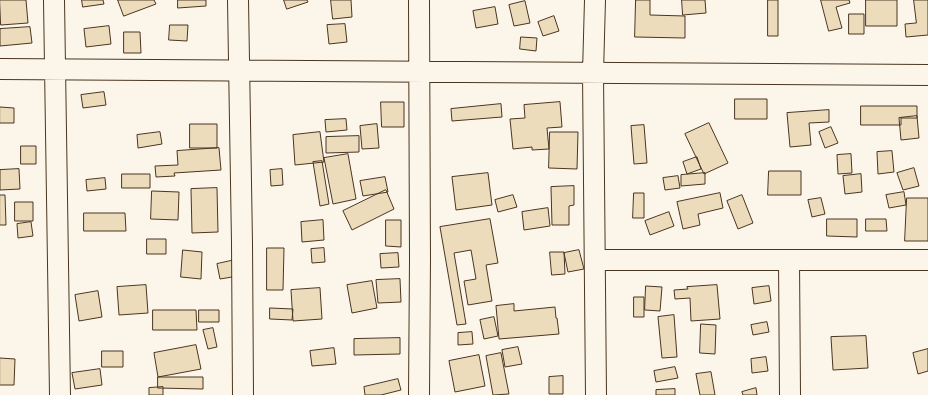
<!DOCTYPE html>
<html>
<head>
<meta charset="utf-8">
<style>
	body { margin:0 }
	canvas { display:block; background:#fbf6e9 }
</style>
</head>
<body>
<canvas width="928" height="395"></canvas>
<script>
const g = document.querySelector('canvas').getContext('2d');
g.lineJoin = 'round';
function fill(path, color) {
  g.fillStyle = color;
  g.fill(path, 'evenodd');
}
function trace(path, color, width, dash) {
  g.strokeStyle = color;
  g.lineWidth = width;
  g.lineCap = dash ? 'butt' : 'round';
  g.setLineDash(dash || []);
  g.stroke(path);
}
const building = new Path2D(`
	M0,0H26L28,23L1,25Z
	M82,0H103L104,4L83,7Z
	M118,0H154L156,4L124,16Z
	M178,0H206V6L178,8Z
	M284,0H307L308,2L287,9Z
	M331,0H351L352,17L333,19Z
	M636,0H650V15L685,16V38L635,37Z
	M682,0H705L706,13L683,15Z
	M768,0H778V36H768Z
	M821,0H849L850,3L836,7L842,28L829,31Z
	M866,0H897V26H866Z
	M914,0H928V35L906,37L905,24L916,23Z
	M525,1L530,23L514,26L509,5Z
	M495,7L498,24L476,28L473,11Z
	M849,14H864V34H849Z
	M554,16L559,31L543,36L538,22Z
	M345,24L347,42L329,44L327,25Z
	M170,25H188L187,41L169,40Z
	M109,26L111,44L86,47L84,29Z
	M30,27L32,43L0,46V29Z
	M124,32H140L141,53H124Z
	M521,37L537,38L536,51L520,49Z
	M104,92L106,105L83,108L81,95Z
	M735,99H767V119H735Z
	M381,102H404V127H382Z
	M560,102L562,127L547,128L549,149L532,150V147L513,149L510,119L525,118L524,105Z
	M501,104L502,117L452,121L451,109Z
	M861,106H917V118H901V125H861Z
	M0,107L14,108V123H0Z
	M829,110V122L809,123L811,145L790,147L787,113Z
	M917,116L919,138L901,140L899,118Z
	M346,119L347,130L326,132L325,120Z
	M709,123L728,163L704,174L685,134Z
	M190,124H217V148H190Z
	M377,124L379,148L362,149L360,126Z
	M644,125L647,163L634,164L631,126Z
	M831,127L838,143L825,148L819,132Z
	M160,132L162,144L138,148L137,135Z
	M320,132L324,162L295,165L293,135Z
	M550,132H578L577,169L549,168Z
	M359,136V152L326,153V137Z
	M21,146H36V164H21Z
	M219,148L221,170L174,173L175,176L156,177L155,166L178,165L177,151Z
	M892,151L894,172L878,174L877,152Z
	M348,154L356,199L333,204L324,158Z
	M851,154L852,173L838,174L837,155Z
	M697,157L701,169L687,174L683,162Z
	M322,161L329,204L320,206L313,162Z
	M914,168L919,186L903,190L897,173Z
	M19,169L20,189L0,190V170Z
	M282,169L283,185L271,186L270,170Z
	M769,171H801V195H768Z
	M488,173L492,205L456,210L452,177Z
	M705,173V184L681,186V175Z
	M122,174H150V188H122Z
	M861,174L862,192L845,194L843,176Z
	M678,176L680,188L665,190L663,178Z
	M385,177L388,192L363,196L360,181Z
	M105,178L106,189L87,191L86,180Z
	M574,186V205L569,206V225H552L551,187Z
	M217,188L218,232L192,233L191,189Z
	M386,190L394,209L352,230L343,211Z
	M152,191L179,192L178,220L151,219Z
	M904,192L906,205L889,208L886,195Z
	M634,193H644V218H633Z
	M720,193L723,208L698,214L700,225L683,229L677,202Z
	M0,195H5L6,225H0Z
	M513,195L517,207L498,212L495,200Z
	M742,195L753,223L738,229L727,201Z
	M821,198L825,214L812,217L808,200Z
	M907,198H928V241H905Z
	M15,202H33V221H15Z
	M548,208L550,226L524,230L522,212Z
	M669,212L674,226L650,235L645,221Z
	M84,213H125L126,231H84Z
	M490,219L498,263L486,265L492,301L468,305L464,281L476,279L471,250L454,253L466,324L457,325L440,227Z
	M827,219H857V237L827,236Z
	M866,219H886L887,231H866Z
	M323,220L324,240L302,242L301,222Z
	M386,220H401V247L386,246Z
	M31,222L33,236L18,238L17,224Z
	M147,239H166V254H147Z
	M267,248H284L283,290H267Z
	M324,248L325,262L312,263L311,249Z
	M183,250L202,252L201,279L181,277Z
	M579,250L584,269L568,272L564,253Z
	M550,252H564L565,274L552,275Z
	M398,253L399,267L381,268L380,254Z
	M235,260L238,276L220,279L217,264Z
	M400,279L401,302L378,303L376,280Z
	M372,281L377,308L352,313L347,285Z
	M146,285L148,313L119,315L117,287Z
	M717,285L720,319L691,321L690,298L675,299L674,290L688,289L687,287Z
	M646,286L662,287L660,311L645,310Z
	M769,286L771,301L754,304L752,288Z
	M320,288L322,319L293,321L291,290Z
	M98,291L102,317L79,321L75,295Z
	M634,297H644V317H634Z
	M514,304V311L555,307L556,318H557L559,334L499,339L496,306Z
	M270,308L293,309L292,320L270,319Z
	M153,310H196L197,330H153Z
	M199,310H219V322H199Z
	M674,315L677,357L662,358L658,317Z
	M494,317L498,336L484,339L480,320Z
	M767,322L769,332L753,335L751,325Z
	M701,324L716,325L715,354L700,353Z
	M213,328L217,347L208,349L203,330Z
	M472,332L473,344L458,345V333Z
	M866,336L868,368L833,370L831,337Z
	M400,338V354L354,355V339Z
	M196,345L201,369L158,377L154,353Z
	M518,347L522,364L505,367L502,350Z
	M334,348L336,364L312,366L310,351Z
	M928,349V371L918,374L913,353Z
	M102,351H123V367H102Z
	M501,353L509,394L493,395L486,356Z
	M479,355L485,386L455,392L449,361Z
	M766,357L768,371L752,373L751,359Z
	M0,358L15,359L14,385H0Z
	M675,367L678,378L656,382L654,371Z
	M100,369L102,385L75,389L72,373Z
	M711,372L715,395H700L696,374Z
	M563,376V394H549V377Z
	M158,377H203V389L158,388Z
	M398,379L401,390L381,395H365L364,387Z
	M163,387V395H149V388Z
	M756,388L757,395H743L742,392Z
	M675,389V395H656V390Z`);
const minor = new Path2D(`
	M54,0L60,395
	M238,0L242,243L243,395
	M595,0L593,73L596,395
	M0,69L928,75
	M595,260H928
	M789,260L790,395
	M419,395L420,259L419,0`);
fill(building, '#ecdcbc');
trace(building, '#4a3520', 1);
trace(minor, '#4a3520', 22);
trace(minor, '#fbf6e9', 20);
</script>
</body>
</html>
